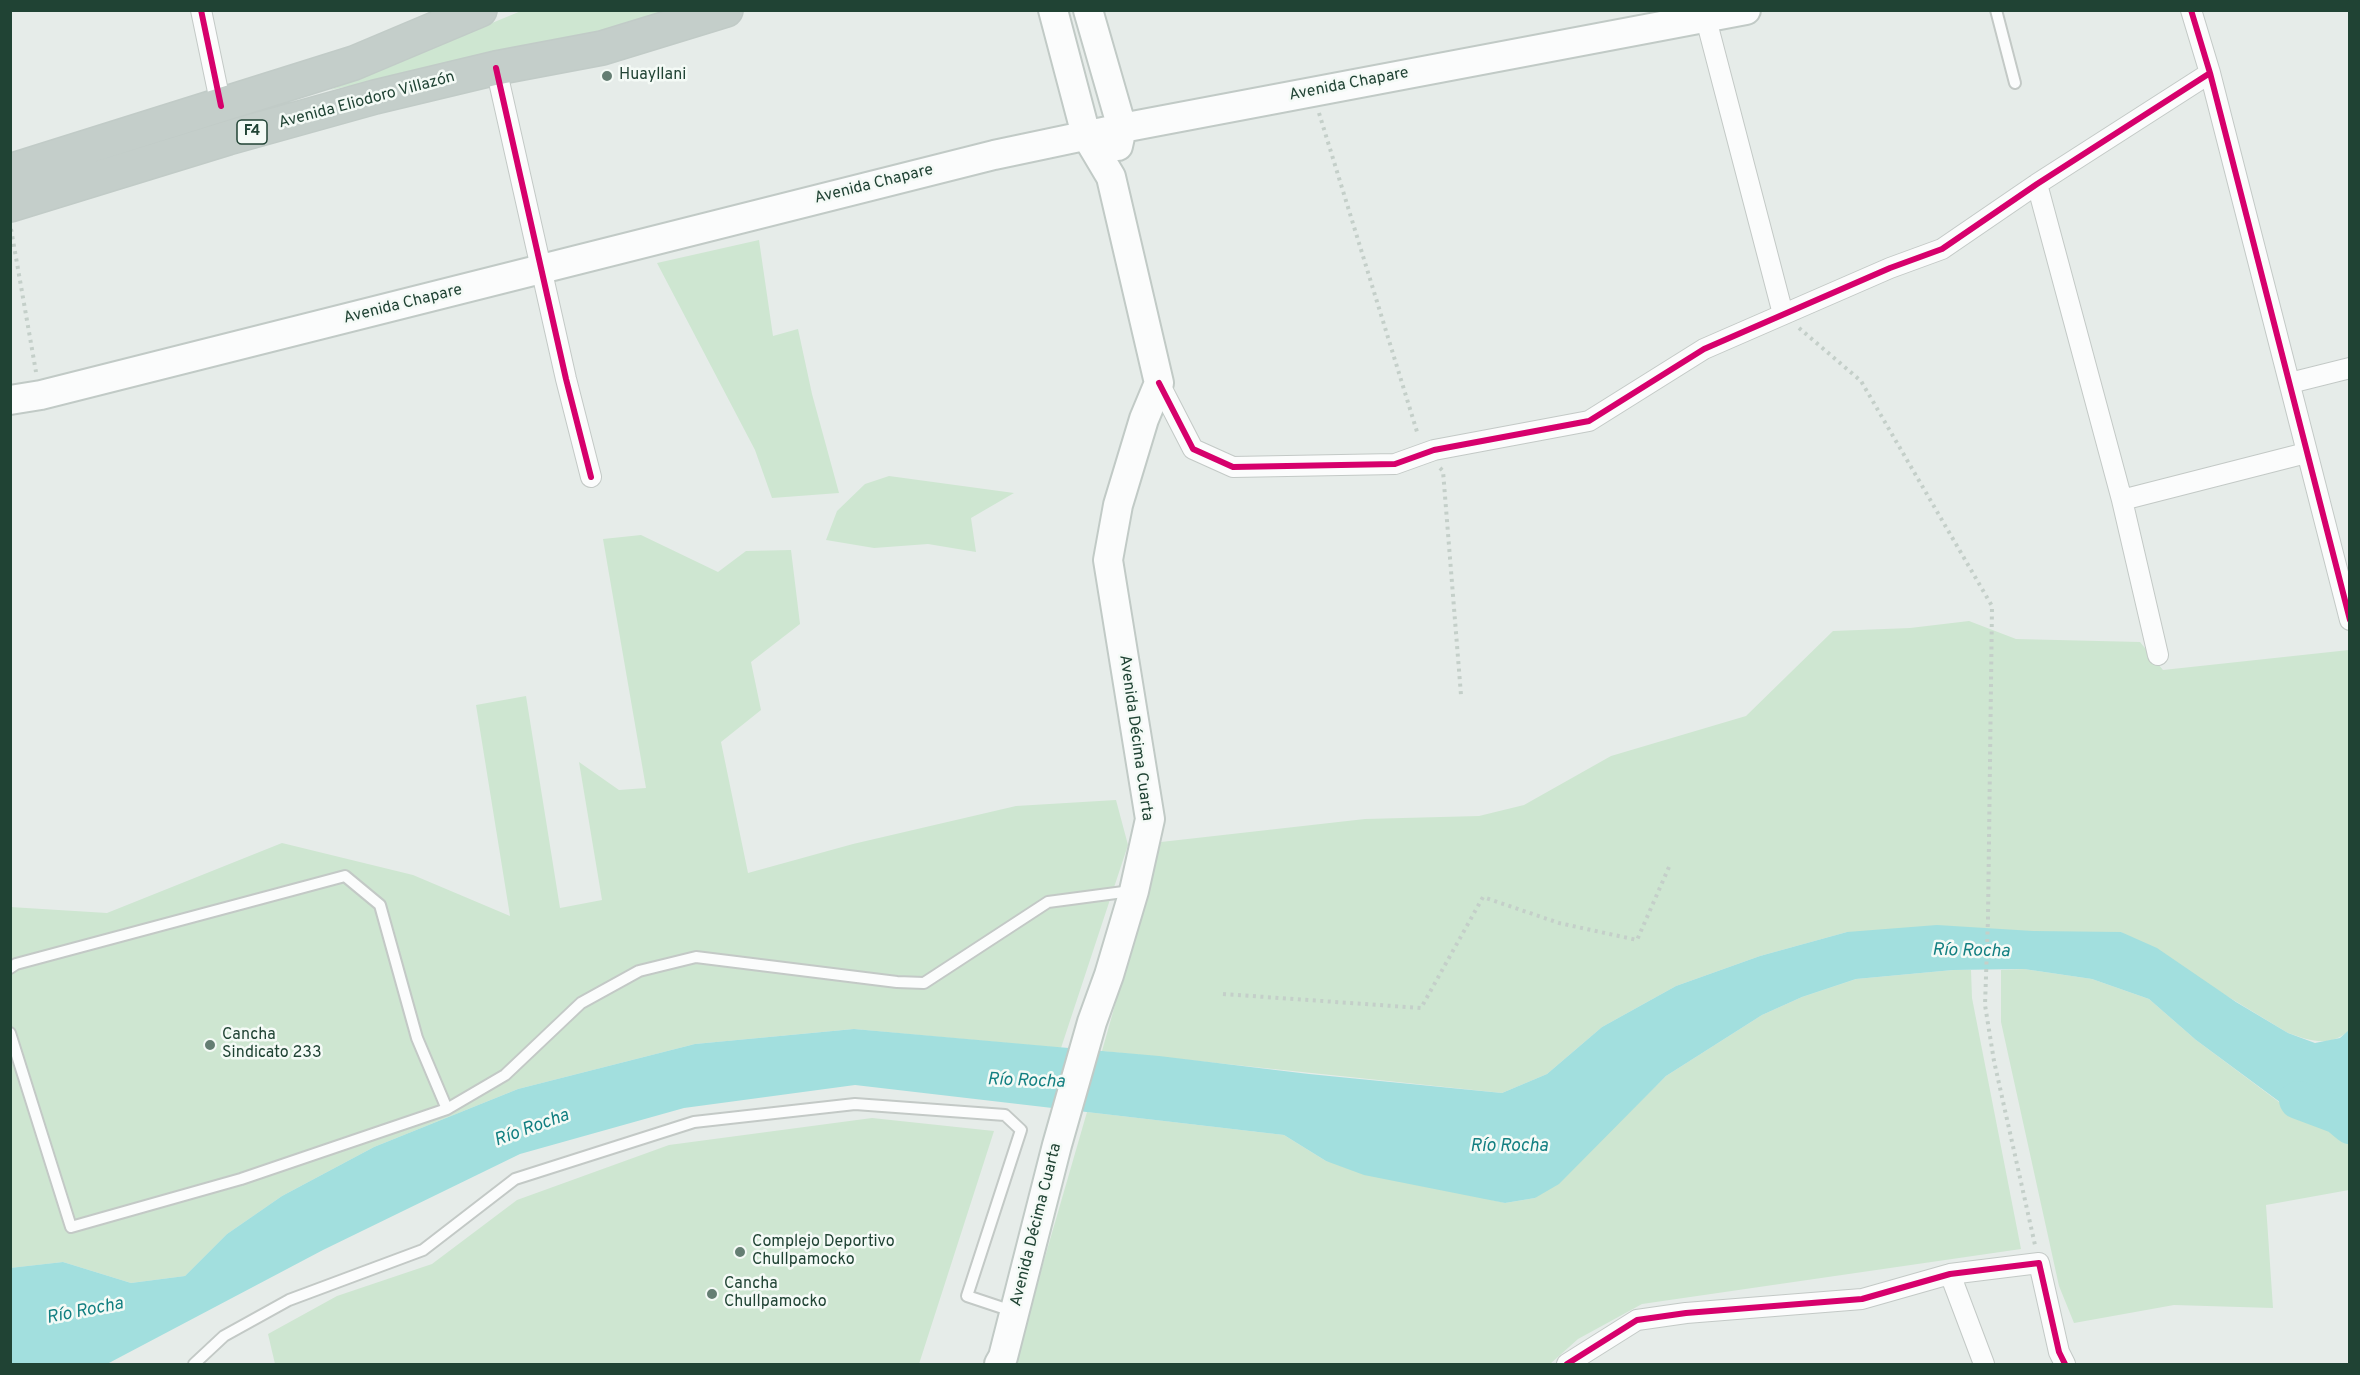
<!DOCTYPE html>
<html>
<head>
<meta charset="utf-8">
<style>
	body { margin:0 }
	#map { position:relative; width:2360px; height:1375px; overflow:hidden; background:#e6ece9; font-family:Overpass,sans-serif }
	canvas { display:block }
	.frame { position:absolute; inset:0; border:12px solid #204334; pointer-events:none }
</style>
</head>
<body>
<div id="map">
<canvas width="2360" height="1375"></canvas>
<div class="frame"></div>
</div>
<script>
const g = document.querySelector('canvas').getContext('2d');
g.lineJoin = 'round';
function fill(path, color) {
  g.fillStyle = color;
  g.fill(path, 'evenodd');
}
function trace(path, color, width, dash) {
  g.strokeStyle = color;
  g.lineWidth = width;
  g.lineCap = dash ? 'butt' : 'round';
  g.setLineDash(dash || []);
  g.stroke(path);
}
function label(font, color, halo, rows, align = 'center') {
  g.font = font + ' Overpass,sans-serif';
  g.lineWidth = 5;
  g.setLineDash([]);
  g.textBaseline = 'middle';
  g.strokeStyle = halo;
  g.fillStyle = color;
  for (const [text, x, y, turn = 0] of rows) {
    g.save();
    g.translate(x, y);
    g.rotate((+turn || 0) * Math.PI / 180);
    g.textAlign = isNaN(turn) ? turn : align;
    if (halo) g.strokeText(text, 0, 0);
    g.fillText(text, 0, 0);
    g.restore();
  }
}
const green = new Path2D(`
	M521,11H691L467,62L330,90Z
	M759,240L773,336L798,329L812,394L839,493L772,498L755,450L657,263Z
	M889,476L1014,493L971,518L976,552L928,544L874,548L826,540L837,511L865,484Z
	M641,535L718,572L746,551L791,550L800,624L751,662L761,710L721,742L748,873L853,844L1016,806L1116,800L1128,845L1061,1048L854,1029L695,1044L518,1089L374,1147L282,1196L227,1234L185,1276L131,1283L63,1262L11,1268L10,907L107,913L282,843L413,875L510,916L476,705L526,696L560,908L602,900L579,762L619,790L646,788L603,539Z
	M1969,621L2016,639L2140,642L2163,670L2349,650L2350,1030C2329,1048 2311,1041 2288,1033L2121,932H1847L1760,956L1676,986L1602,1027L1547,1074L1502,1093L1102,1051L1161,842L1365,819L1479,816L1524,805L1611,756L1746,716L1833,631L1910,628Z
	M2024,969L2092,979L2149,999L2196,1040L2291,1111L2332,1121L2349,1139V1190L2266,1205L2273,1308L2174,1305L2074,1323L2059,1286L2001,1022V970Z
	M1953,970H1971L1972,998L2021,1249L1642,1304L1578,1339L1550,1364H1014L1087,1112L1284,1135L1326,1161L1505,1203L1535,1198L1615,1126L1666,1076L1762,1015L1802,997L1856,979Z
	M872,1118L994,1131L919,1364H275L268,1334L337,1296L432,1264L517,1200L669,1145Z`);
const water = new Path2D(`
	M1937,925L2033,931L2121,932L2157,948L2236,1002L2288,1033L2315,1043L2340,1038L2349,1030V1118L2332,1121L2292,1111L2196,1040L2149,999L2092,979L2024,969L1953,970L1856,979L1802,997L1762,1015L1666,1076L1559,1184L1535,1198L1505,1203L1364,1175L1326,1161L1284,1135L855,1085L684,1108L520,1154L323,1250L107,1364H11L10,1268L63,1262L131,1283L185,1276L227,1234L282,1196L374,1147L518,1089L695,1044L854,1029L1159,1056L1309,1074L1502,1093L1547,1074L1602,1027L1676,986L1760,956L1847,932Z`);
const river = new Path2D(`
	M2298,1100L2338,1115L2350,1125`);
const path = new Path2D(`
	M1319,113L1418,435
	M11,229L36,372
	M1799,328L1861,381L1992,606L1988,919L1985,1005L1994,1061L2035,1245
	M1440,468L1443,471L1461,695
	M1223,994L1421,1008L1483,897L1559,923L1637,940L1669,867`);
const service = new Path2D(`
	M1996,10L2015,83
	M10,968L16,964L345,876L380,905L417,1038L447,1109
	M10,1033L71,1227L241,1179L447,1109L505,1075L581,1003L639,971L696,957L897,982L924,983L1048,902L1131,891
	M194,1364L224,1336L289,1300L423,1250L515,1179L694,1122L855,1104L1005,1115L1021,1130L967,1296L1012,1311`);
const minor = new Path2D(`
	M201,10L221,106
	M2191,10L2210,73L2350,620
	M1706,19L1783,314
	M496,68L566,379L591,477
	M2037,184L2122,500L2158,655
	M1159,383L1193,449L1233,467L1395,464L1434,450L1589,421L1704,349L1890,268L1942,249L2037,184L2210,73
	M2290,383L2350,368
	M2122,500L2306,453
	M1950,1274L1984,1364
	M1567,1364L1637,1320L1686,1313L1862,1299L1950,1274L2039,1263L2059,1352L2065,1364`);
const secondary = new Path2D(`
	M1088,10L1122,128L1118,146
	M10,400L41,395L994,155L1122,128L1746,10
	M999,1364L1003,1357L1057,1145L1092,1022L1109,975L1134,891L1150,819L1108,560L1118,505L1144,419L1159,383L1111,177L1086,135L1053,10`);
const trunk = new Path2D(`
	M10,171L354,63L480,10
	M10,205L228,138L375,97L496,68L602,48L726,10`);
const cycleway = new Path2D(`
	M201,10L221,106
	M2191,10L2210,73L2350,620
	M496,68L566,379L591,477
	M1159,383L1193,449L1233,467L1395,464L1434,450L1589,421L1704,349L1890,268L1942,249L2037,184L2210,73
	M1567,1364L1637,1320L1686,1313L1862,1299L1950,1274L2039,1263L2059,1352L2065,1364`);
const markers = [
	[607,76,6,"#657e73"],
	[210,1045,6,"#657e73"],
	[740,1252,6,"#657e73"],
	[712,1294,6,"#657e73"]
];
const shields = [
	[252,132,30]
];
const shieldNames = [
	["F4",252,132]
];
const poiNames = [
	["Huayllani",619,76],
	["Cancha",222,1036],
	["Sindicato 233",222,1054],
	["Complejo Deportivo",752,1243],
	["Chullpamocko",752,1261],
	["Cancha",724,1285],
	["Chullpamocko",724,1303]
];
const streetNames = [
	["Avenida Chapare",1349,85,-11],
	["Avenida Eliodoro Villazón",367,101,-15],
	["Avenida Chapare",874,185,-14],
	["Avenida Chapare",403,305,-14],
	["Avenida Décima Cuarta",1135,738,82],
	["Avenida Décima Cuarta",1037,1225,-76]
];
const waterNames = [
	["Río Rocha",1971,952,1],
	["Río Rocha",1026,1082,2],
	["Río Rocha",532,1129,-20],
	["Río Rocha",1509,1147],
	["Río Rocha",85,1312,-11]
];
fill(green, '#cee6d1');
fill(water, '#a2dfde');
trace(river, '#a2dfde', 38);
trace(service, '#c3c9c6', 14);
trace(minor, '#c3c9c6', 22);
trace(secondary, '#c1cac6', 32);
trace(trunk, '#c1cbc7', 36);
trace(path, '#c4cfc9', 4, [3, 4.5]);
trace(service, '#fbfcfc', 10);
trace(minor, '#fbfcfc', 20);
trace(secondary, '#fbfcfc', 28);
trace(trunk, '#c4ceca', 33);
trace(cycleway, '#d6006c', 6);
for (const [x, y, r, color] of markers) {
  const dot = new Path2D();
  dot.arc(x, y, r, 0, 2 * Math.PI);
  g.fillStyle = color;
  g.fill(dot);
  trace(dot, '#f4faf6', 2);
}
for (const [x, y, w] of shields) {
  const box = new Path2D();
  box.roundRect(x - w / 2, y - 12, w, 24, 4.5);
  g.fillStyle = '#f4faf6';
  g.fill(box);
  trace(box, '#204334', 1.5);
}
label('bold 15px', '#204334', null, shieldNames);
label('16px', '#204334', '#f4faf6', poiNames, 'left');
label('16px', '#204334', '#f4faf6', streetNames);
label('italic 18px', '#127f81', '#f4faf6', waterNames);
</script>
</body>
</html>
